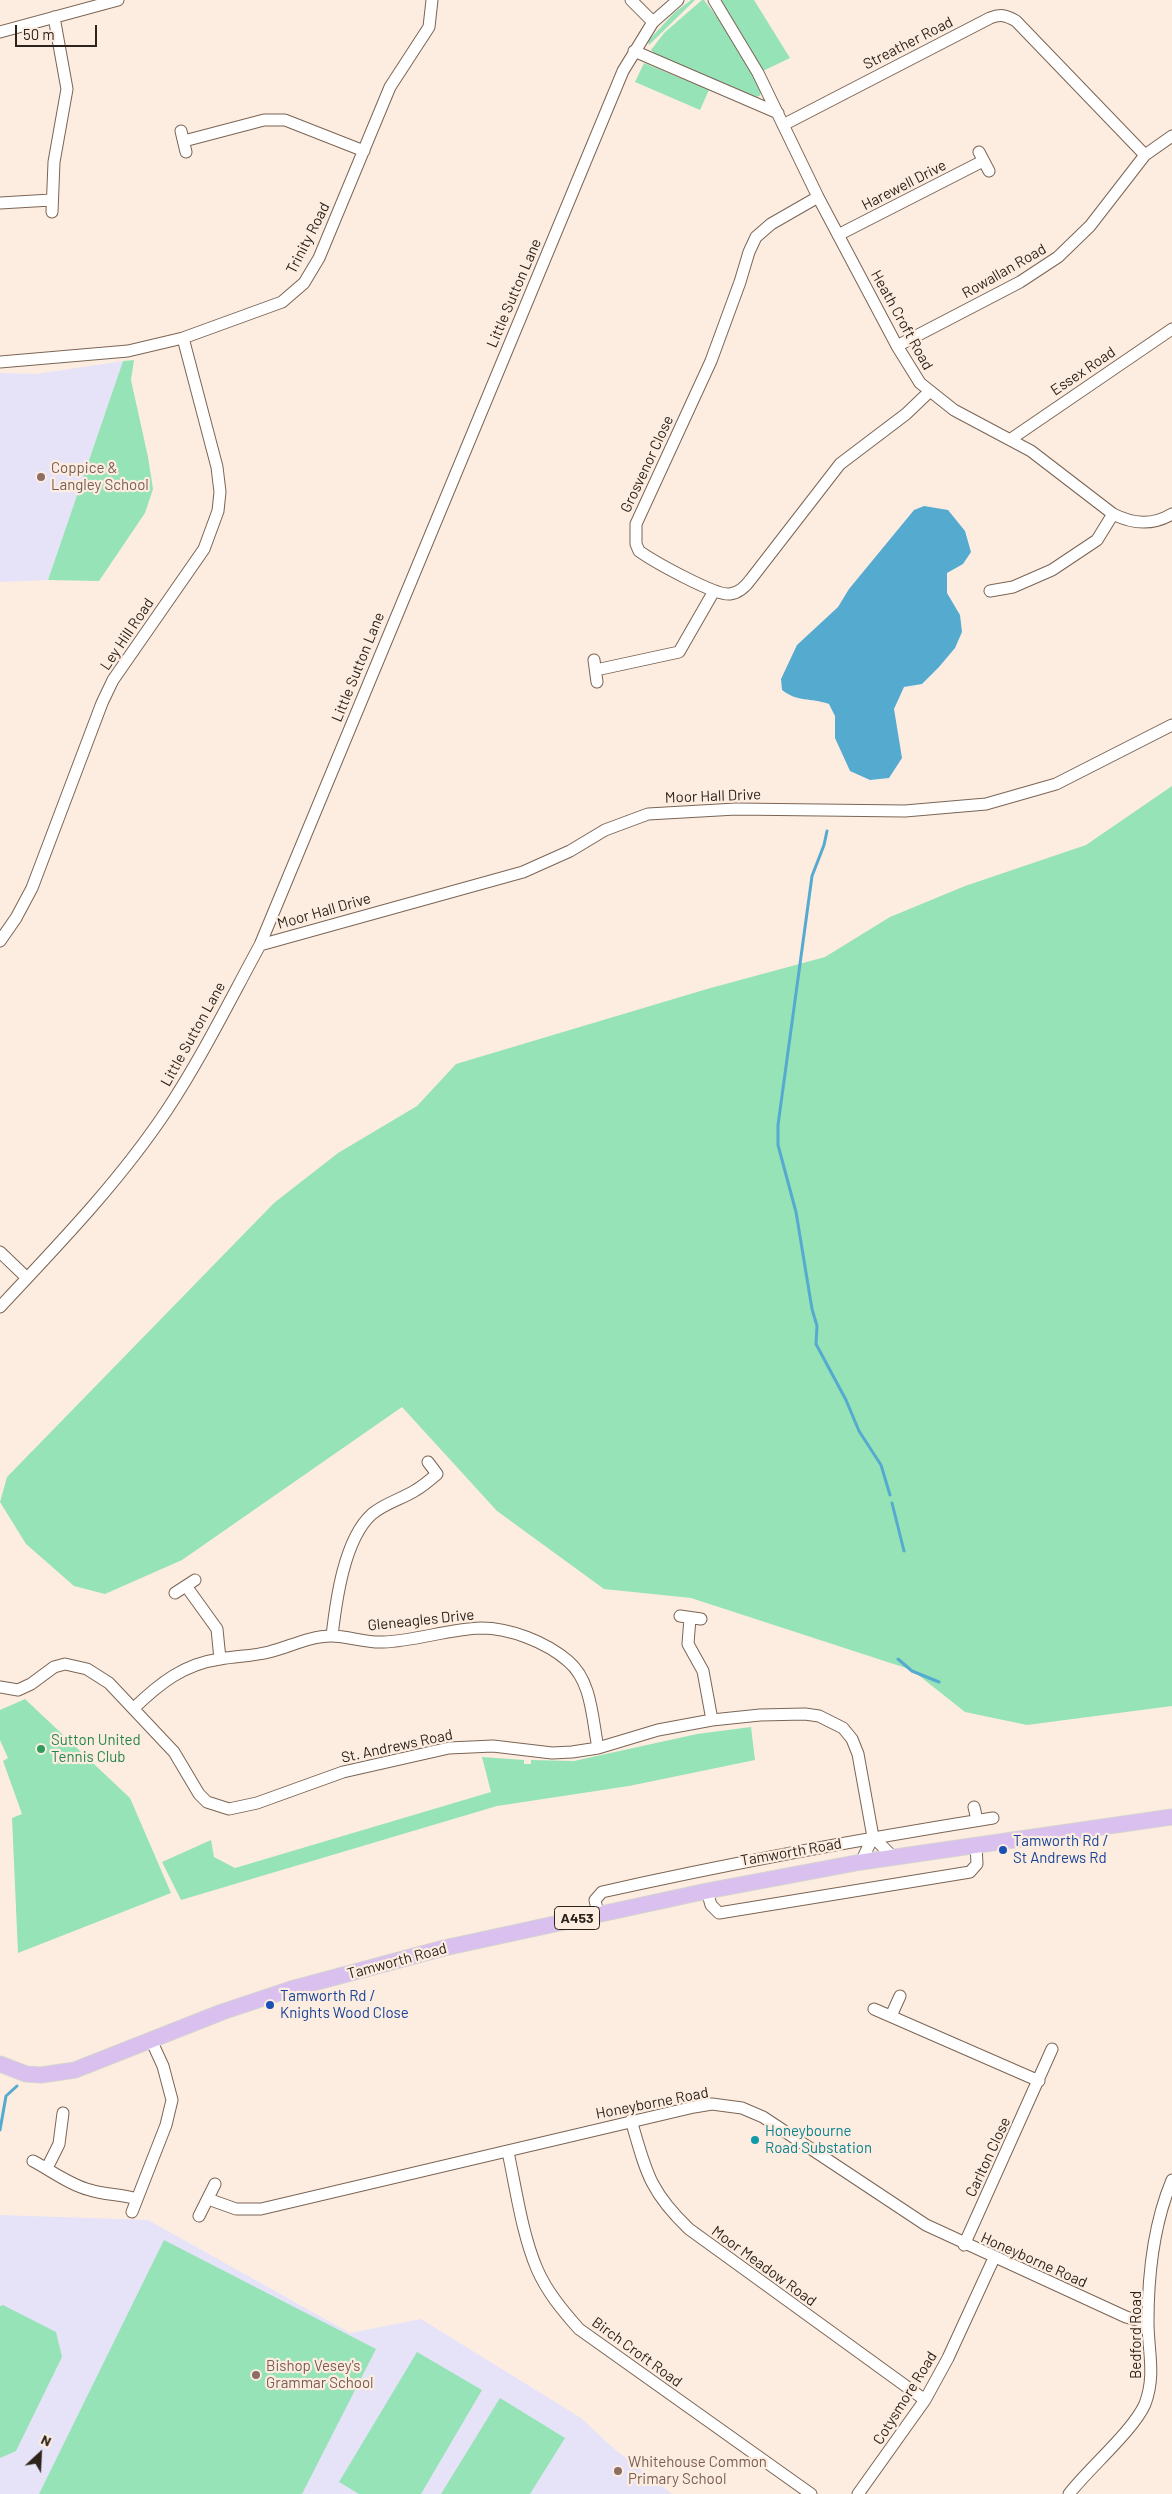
<!DOCTYPE html>
<html>
<head>
<meta charset="utf-8">
<style>
	body { margin:0 }
	#map { position:relative; width:1172px; height:2494px; overflow:hidden; background:#fdede1; font-family:Barlow,sans-serif }
	canvas { display:block }
	.north { position:absolute; left:15px; top:2429px; width:50px; height:50px; -webkit-text-stroke:4px #fdede1; paint-order:stroke; rotate:25deg; font-size:14px; font-weight:700; line-height:20px; text-align:center; color:#2c231b }
	.north::after { content:''; display:block; margin:auto; width:18px; height:22px; background:#2c231b; clip-path:polygon(50% 0,100% 100%,50% 72%,0 100%) }
	.scale { position:absolute; left:15px; top:25px; width:82px; height:22px; box-sizing:border-box; border:2px solid #2c231b; border-top:0; padding-left:6px; font-size:15px; line-height:18px; white-space:nowrap; color:#2c231b; -webkit-text-stroke:4px #fdede1; paint-order:stroke }
</style>
</head>
<body>
<div id="map">
<canvas width="1172" height="2494"></canvas>
<div class="north">N</div>
<div class="scale">50 m</div>
</div>
<script>
const g = document.querySelector('canvas').getContext('2d');
g.lineJoin = 'round';
function fill(path, color) {
  g.fillStyle = color;
  g.fill(path, 'evenodd');
}
function trace(path, color, width, dash) {
  g.strokeStyle = color;
  g.lineWidth = width;
  g.lineCap = dash ? 'butt' : 'round';
  g.setLineDash(dash || []);
  g.stroke(path);
}
function label(font, color, halo, rows, align = 'center') {
  g.font = font + ' Barlow,sans-serif';
  g.lineWidth = 4.5;
  g.setLineDash([]);
  g.textBaseline = 'middle';
  g.strokeStyle = halo;
  g.fillStyle = color;
  for (const [text, x, y, turn = 0] of rows) {
    g.save();
    g.translate(x, y);
    g.rotate((+turn || 0) * Math.PI / 180);
    g.textAlign = isNaN(turn) ? turn : align;
    if (halo) g.strokeText(text, 0, 0);
    g.fillText(text, 0, 0);
    g.restore();
  }
}
const education = new Path2D(`
	M123,361L48,580L0,582V373L36,374Z
	M0,2215L148,2220L350,2333L421,2319L581,2418L612,2447L672,2494H0Z`);
const green = new Path2D(`
	M691,0H695L649,45L648,41L674,13Z
	M702,0H704C727,29 746,58 761,92L760,96L756,97L655,54L651,50L664,33Z
	M721,0H754L790,58L763,71Z
	M644,63L709,90L700,110L635,82Z
	M134,360L131,380L148,457L153,489L145,513L99,581L48,580L123,361Z
	M1172,786V1706L1027,1725L965,1712L912,1670L691,1598L604,1589L497,1511L402,1407L182,1560L105,1594L74,1586L26,1544L0,1502L7,1477L274,1203L338,1153L417,1106L456,1064L707,989L825,957L890,917L965,886L1086,845Z
	M25,1699L130,1798L171,1893L18,1953L12,1818L22,1814L3,1761L8,1758L0,1740V1710Z
	M751,1727L755,1760L629,1786L497,1806L181,1900L162,1862L211,1840L214,1857L235,1868L491,1792L482,1757L524,1760V1764H531V1760L574,1761L697,1734Z
	M164,2240L376,2349L302,2494H39Z
	M3,2305L56,2332L62,2357L16,2451L0,2458V2306Z
	M417,2352L482,2390L421,2494H359L339,2482Z
	M500,2398L565,2438L530,2494H441Z`);
const water = new Path2D(`
	M924,506L948,510L965,531L971,552L963,564L947,573V593L960,615L962,632L955,648L939,667L922,684L904,687L894,709L902,758L889,778L870,780L850,771L835,738V716L829,704C809,697 799,703 782,690L781,679L797,645L838,607L849,589L914,510Z`);
const stream = new Path2D(`
	M827,831L824,845L812,876L778,1125V1145L796,1212L812,1309L817,1326L816,1344L846,1400L859,1431L881,1465L890,1495
	M892,1503L904,1551
	M898,1659L912,1671L939,1682
	M0,2130L6,2096L17,2086`);
const minor = new Path2D(`
	M631,0L653,22
	M714,0L758,73L818,197L897,346L920,383L954,410L1031,451L1113,514C1133,524 1152,526 1172,514
	M0,32L118,0
	M634,51L778,113
	M783,125L990,18C1000,14 1006,15 1016,21L1145,155
	M181,131L186,152
	M184,141L264,120H285L364,151
	M979,152L989,171
	M818,197L771,224L756,237L749,252L740,282L711,361L636,524V544L639,551C653,561 715,596 730,594C739,593 746,586 751,579L840,464L906,414L929,392
	M0,203L51,200
	M52,212L54,162L67,89L54,17
	M838,235L983,161
	M897,346L1020,282L1058,257L1090,226L1145,155L1172,136
	M0,362L128,351L183,338L282,302L304,283L319,258L390,87L429,27L432,0
	M1011,439L1172,329
	M990,591L1013,587L1052,570L1097,540L1113,514
	M594,660L597,682
	M596,670L679,652L714,591
	M0,941L16,918L32,888L102,703L113,680L204,549L218,511L220,492L217,467L183,338
	M260,945L523,872L570,851L605,830L648,814L736,809L905,811L986,804L1056,784L1172,725
	M0,1252L27,1278
	M0,1307C59,1244 119,1182 167,1110C202,1057 230,1000 260,945L623,71L653,22L678,0
	M186,1586L217,1629L220,1659
	M175,1593L195,1580
	M680,1616L701,1619
	M690,1618L688,1644L703,1671L712,1720
	M332,1636C336,1601 344,1539 372,1514C385,1503 402,1499 416,1490C423,1486 430,1480 437,1474L428,1462
	M0,1687L18,1690L31,1684L54,1667L65,1664L87,1669L109,1683L174,1752L199,1794L207,1802L229,1809L257,1803L343,1772L449,1748L493,1746L552,1753L572,1752L598,1748L658,1730L712,1720L760,1715L805,1714L819,1716L843,1728L852,1739L858,1754L873,1837L861,1862
	M134,1708C160,1683 184,1664 220,1659C237,1656 253,1656 269,1652C289,1647 310,1636 331,1636C349,1636 365,1643 383,1642C416,1641 448,1629 481,1628C510,1628 546,1642 568,1661C592,1681 592,1718 598,1748
	M974,1807L977,1820
	M873,1837L893,1857
	M707,1891L711,1905L719,1913L970,1872L977,1864L976,1845
	M598,1914L595,1900L602,1892C731,1863 862,1839 993,1818
	M874,2009L1039,2081
	M891,2016L900,1996
	M631,2120C646,2171 649,2191 689,2229L925,2400
	M508,2152C516,2189 522,2234 537,2269C547,2292 563,2311 579,2329L811,2494
	M33,2161C52,2171 70,2185 90,2190C105,2195 121,2194 137,2199
	M47,2168L59,2144L63,2113
	M208,2199L236,2209H261L694,2107L712,2104L742,2108L763,2117L926,2225L1126,2317L1148,2323
	M132,2212L166,2125L172,2100L163,2066L151,2040
	M199,2216L215,2184
	M964,2245L1052,2049
	M858,2494L925,2400L948,2358L994,2258
	M1069,2494C1088,2469 1133,2431 1145,2404C1156,2375 1148,2351 1148,2322C1148,2275 1154,2223 1172,2180`);
const major = new Path2D(`
	M0,2064L26,2074L41,2075L75,2070L222,2012L291,1989L444,1948L707,1891L861,1862L1172,1817`);
const markers = [
	[41,477,5,"#8d6e63"],
	[41,1749,5,"#2e9e5b"],
	[1003,1850,5,"#1a4fb4"],
	[270,2005,5,"#1a4fb4"],
	[755,2140,5,"#0f9aa8"],
	[256,2375,5,"#8d6e63"],
	[618,2471,5,"#8d6e63"]
];
const shields = [
	[577,1918,45]
];
const shieldNames = [
	["A453",577,1918]
];
const streetNames = [
	["Streather Road",908,43,-27],
	["Harewell Drive",904,185,-27],
	["Trinity Road",308,238,-63],
	["Rowallan Road",1004,271,-30],
	["Little Sutton Lane",514,293,-67],
	["Heath Croft Road",902,320,61],
	["Essex Road",1083,371,-34],
	["Grosvenor Close",647,464,-65],
	["Ley Hill Road",127,634,-56],
	["Little Sutton Lane",358,667,-68],
	["Moor Hall Drive",713,796,-2],
	["Moor Hall Drive",324,911,-16],
	["Little Sutton Lane",193,1034,-61],
	["Gleneagles Drive",421,1620,-6],
	["St. Andrews Road",397,1746,-12],
	["Tamworth Road",791,1852,-10],
	["Tamworth Road",397,1961,-15],
	["Honeyborne Road",652,2103,-11],
	["Carlton Close",988,2157,-65],
	["Honeyborne Road",1034,2260,24],
	["Moor Meadow Road",764,2266,36],
	["Bedford Road",1136,2335,-90],
	["Birch Croft Road",637,2352,36],
	["Cotysmore Road",905,2398,-58]
];
const educationNames = [
	["Coppice &",51,468],
	["Langley School",51,485],
	["Bishop Vesey's",266,2366],
	["Grammar School",266,2383],
	["Whitehouse Common",628,2462],
	["Primary School",628,2479]
];
const leisureNames = [
	["Sutton United",51,1740],
	["Tennis Club",51,1757]
];
const transitNames = [
	["Tamworth Rd /",1013,1841],
	["St Andrews Rd",1013,1858],
	["Tamworth Rd /",280,1996],
	["Knights Wood Close",280,2013]
];
const cultureNames = [
	["Honeybourne",765,2131],
	["Road Substation",765,2148]
];
fill(education, '#e6e3f9');
fill(green, '#96e3b8');
fill(water, '#55aad0');
trace(stream, '#55aad0', 3);
trace(minor, '#7b6554', 13);
trace(major, '#d5d3d1', 17);
trace(minor, '#fff', 11);
trace(major, '#d9c0ee', 15);
for (const [x, y, r, color] of markers) {
  const dot = new Path2D();
  dot.arc(x, y, r, 0, 2 * Math.PI);
  g.fillStyle = color;
  g.fill(dot);
  trace(dot, '#fdede1', 2);
}
for (const [x, y, w] of shields) {
  const box = new Path2D();
  box.roundRect(x - w / 2, y - 11.5, w, 23, 4);
  g.fillStyle = '#fdede1';
  g.fill(box);
  trace(box, '#2c231b', 1);
}
label('bold 14px', '#2c231b', null, shieldNames);
label('15px', '#2c231b', '#fdede1', streetNames);
label('15px', '#785e54', '#fdede1', educationNames, 'left');
label('15px', '#27864d', '#fdede1', leisureNames, 'left');
label('15px', '#164399', '#fdede1', transitNames, 'left');
label('15px', '#0d838f', '#fdede1', cultureNames, 'left');
</script>
</body>
</html>
